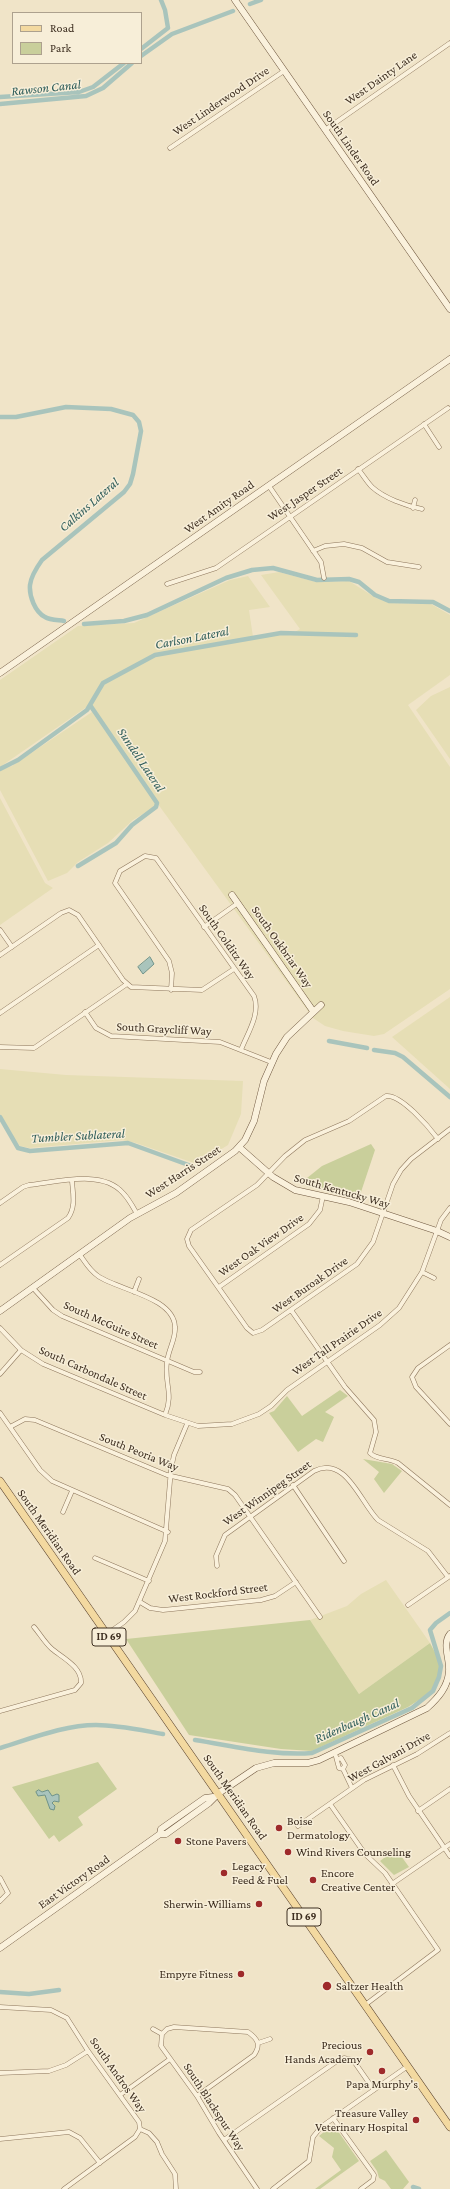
<!DOCTYPE html>
<html>
<head>
<meta charset="utf-8">
<style>
	body { margin:0 }
	#map { position:relative; width:450px; height:2189px; overflow:hidden; background:#f0e4c8; font-family:"Crimson Pro",serif }
	canvas { display:block }
	.legend { position:absolute; left:12px; top:12px; width:130px; height:52px; box-sizing:border-box; background:#f7eed8; border:1px solid #ada18e; margin:0; padding:5px 7px; list-style:none; font-size:12px; color:#3d2e20 }
	.legend li { display:flex; align-items:center; gap:8px; height:20px }
	.legend b { width:20px; border:1px solid #ada18e }
</style>
</head>
<body>
<div id="map">
<canvas width="450" height="2189"></canvas>
<ul class="legend">
<li><b style="height:5px;background:#f3d9a0"></b>Road</li>
<li><b style="height:11px;background:#c9cf9b"></b>Park</li>
</ul>
</div>
<script>
const g = document.querySelector('canvas').getContext('2d');
g.lineJoin = 'round';
function fill(path, color) {
  g.fillStyle = color;
  g.fill(path, 'evenodd');
}
function trace(path, color, width, dash) {
  g.strokeStyle = color;
  g.lineWidth = width;
  g.lineCap = dash ? 'butt' : 'round';
  g.setLineDash(dash || []);
  g.stroke(path);
}
function label(font, color, halo, rows, align = 'center') {
  g.font = font + ' "Crimson Pro",serif';
  g.lineWidth = 3;
  g.setLineDash([]);
  g.textBaseline = 'middle';
  g.strokeStyle = halo;
  g.fillStyle = color;
  for (const [text, x, y, turn = 0] of rows) {
    g.save();
    g.translate(x, y);
    g.rotate((+turn || 0) * Math.PI / 180);
    g.textAlign = isNaN(turn) ? turn : align;
    if (halo) g.strokeText(text, 0, 0);
    g.fillText(text, 0, 0);
    g.restore();
  }
}
const farmland = new Path2D(`
	M279,572L316,582L349,581L376,598L391,603L431,604L450,615V675L408,705L450,767V989L384,1034L374,1036L343,1031L325,1026L313,1018L155,800L156,805L151,809L133,820L108,843L78,862L67,873L48,881L0,790V770L12,766L92,712L88,706L0,767V680L78,626L134,623L230,580L248,576L270,607L249,610L253,637L269,634L290,635L300,629L261,575Z
	M450,687V759L416,710L431,696Z
	M0,798L45,883L53,888L0,925Z
	M450,997V1089L392,1037Z
	M0,1069L66,1075L243,1081L241,1114L228,1145L197,1164L136,1143L122,1140L29,1148L20,1146L6,1127L0,1114Z
	M386,1580L430,1643L359,1694L310,1620L347,1606L361,1594Z`);
const green = new Path2D(`
	M371,1144L375,1150L359,1198L306,1186L302,1182L322,1166Z
	M340,1390L348,1396L325,1412L334,1417L323,1442L316,1439L298,1452L269,1413L274,1411L287,1396L302,1416Z
	M363,1459L392,1464L402,1471L384,1493L374,1479L379,1472Z
	M310,1620L359,1694L430,1643L439,1660V1675L430,1693L408,1707L312,1751L281,1749L189,1735L126,1639Z
	M98,1762L117,1789L78,1817L83,1825L59,1842L54,1835L49,1839L12,1787Z
	M396,1849L409,1867L394,1875L380,1861Z
	M330,2127H335L359,2161L320,2189H315L341,2170L332,2157L334,2148L319,2136Z
	M386,2150L409,2182L403,2189H391L385,2181L379,2178L377,2171L370,2161Z`);
const water = new Path2D(`
	M150,957L154,964L143,974L138,967Z
	M39,1790L42,1792L48,1790L52,1796L57,1794L59,1795V1802L54,1801L52,1803L55,1806L54,1810L50,1809L45,1795L38,1796L36,1792Z`);
const canal = new Path2D(`
	M250,4L261,0
	M141,49L168,28L165,10L161,0
	M141,56L172,34L233,11
	M0,97L79,92L93,87L124,63
	M0,104L86,96L103,88L132,63
	M0,417H16L66,407L111,409L133,415L139,422L141,431L133,474L130,484L124,492L42,560C37,567 31,576 30,585C29,596 35,612 45,617C50,620 58,620 64,621
	M84,624L124,621L147,615L226,578L252,570L273,568L317,580L349,579L359,582L375,595L389,601L433,602L450,611
	M0,769L18,760L87,710L103,683L155,655L281,633L356,635
	M78,866L116,843L132,825L156,807L157,803L90,705
	M329,1041L367,1048
	M374,1050L395,1053L403,1057L450,1097
	M0,1117L18,1148L30,1151L128,1143L194,1167
	M195,1740C234,1746 273,1756 312,1753L412,1708L433,1691L439,1677L441,1666L430,1630L436,1623L450,1613
	M0,1748C30,1739 64,1725 96,1725C118,1725 140,1730 163,1734
	M0,1992L29,1994L59,1990
	M413,2187L419,2189`);
const street = new Path2D(`
	M325,130L450,43
	M170,148L284,71
	M424,424L439,447
	M358,469C363,475 367,482 372,487C384,498 406,506 422,509
	M269,486L321,562L324,578
	M413,508L415,500
	M313,551L325,546L344,544L362,548L387,562L419,567
	M167,584L216,568L448,408
	M204,927L238,903
	M0,930L12,947
	M0,955L61,913L69,910L78,915L123,980L131,987L202,990L234,969
	M171,990L172,973L169,961L115,883L120,871L145,856L156,858L254,996C261,1014 247,1034 241,1050
	M85,1012L96,1028L111,1036L220,1042L271,1062
	M0,1013L99,945
	M0,1047L34,1048L127,984
	M438,1139C429,1127 401,1094 386,1096L349,1121L305,1140L285,1156L257,1185L191,1230L187,1239L189,1246L247,1328L253,1333L262,1330L357,1264L373,1242L393,1184L401,1170L411,1159L450,1129
	M0,1203L23,1187L29,1185C57,1182 103,1169 123,1193C129,1199 133,1207 137,1214
	M80,1255C85,1262 90,1271 98,1276C118,1290 174,1297 175,1327C176,1339 168,1350 167,1362C164,1383 174,1394 165,1415
	M0,1265L68,1218C76,1207 73,1194 72,1181
	M422,1272L434,1278
	M219,1287L309,1224L320,1210L323,1196
	M33,1288L53,1310L62,1316L194,1372H200
	M134,1292L139,1279
	M291,1310L345,1387L374,1420L376,1432L370,1453C377,1460 389,1458 398,1463L450,1505
	M0,1328L21,1350L43,1364L165,1415L198,1426L232,1424L259,1414L271,1406L287,1390L380,1325L399,1308L422,1272L441,1220L450,1208
	M450,1345L418,1368L412,1377L416,1387L450,1424
	M0,1374L21,1350
	M0,1413L40,1470L52,1481L168,1532
	M10,1427L25,1419L35,1420L167,1475L228,1489L235,1495L320,1617
	M293,1485L344,1561
	M63,1512L72,1491
	M95,1558L149,1581
	M217,1566L216,1556L225,1535L314,1471C346,1455 360,1502 378,1520L428,1551L448,1577
	M140,1602L150,1608L163,1610L261,1600L275,1596L296,1582
	M408,1605L450,1576
	M107,1634L124,1622L135,1611L165,1541L171,1469L174,1455L187,1424
	M0,1711L75,1690L81,1683C82,1667 63,1658 52,1649C45,1643 40,1634 34,1627
	M335,1753L339,1768L343,1769L345,1765L341,1758L338,1759
	M393,1765L409,1796L450,1856
	M343,1769L352,1788
	M330,1804L365,1854L385,1873L438,1950L365,2005
	M418,1811L450,1789
	M298,1826L364,1780L417,1754L450,1733
	M0,1878L8,1893L0,1901
	M392,1884L450,1844
	M0,2007L51,2010L67,2018L88,2051L139,2122L140,2129
	M153,2029L162,2034
	M162,2034L167,2029L174,2027L248,2032C258,2039 261,2045 254,2055L197,2096
	M162,2034L161,2046L197,2096L219,2133L257,2189
	M258,2043L270,2039
	M0,2073L49,2071L66,2065L88,2051
	M120,2095L170,2059
	M333,2118L374,2175L373,2180L361,2189
	M140,2129L149,2133L157,2142L162,2154L175,2174L176,2189
	M0,2139L69,2132L80,2138L100,2163
	M224,2140L337,2061L344,2058L353,2060L374,2090
	M64,2189L135,2137L140,2129
	M273,2189L309,2161L313,2137L321,2127L408,2066`);
const secondary = new Path2D(`
	M235,0L450,309
	M0,673L450,359
	M232,895L313,1011
	M239,1147L273,1177L295,1190L349,1202L437,1231L450,1237
	M0,1311L130,1218L176,1193L235,1151L245,1140L254,1121L264,1081L276,1054L287,1037L321,1005
	M160,1834L161,1829L205,1798L213,1797
	M0,1948L160,1834H166L209,1803L219,1793L256,1768L274,1763H308L319,1760L427,1708C438,1698 448,1687 449,1671C450,1659 442,1644 450,1634`);
const primary = new Path2D(`
	M0,1481L450,2127`);
const markers = [
	[279,1828,4,"#9e2a2b"],
	[178,1841,4,"#9e2a2b"],
	[288,1852,4,"#9e2a2b"],
	[224,1873,4,"#9e2a2b"],
	[313,1880,4,"#9e2a2b"],
	[259,1904,4,"#9e2a2b"],
	[241,1974,4,"#9e2a2b"],
	[327,1986,5,"#9e2a2b"],
	[370,2052,4,"#9e2a2b"],
	[382,2071,4,"#9e2a2b"],
	[416,2120,4,"#9e2a2b"]
];
const shields = [
	[109,1637,34],
	[304,1917,34]
];
const shieldNames = [
	["ID 69",109,1637],
	["ID 69",304,1917]
];
const streetNames = [
	["West Dainty Lane",381,78,-35],
	["West Linderwood Drive",221,101,-34],
	["South Linder Road",351,148,55],
	["West Jasper Street",305,494,-34],
	["West Amity Road",219,507,-35],
	["South Colditz Way",227,942,55],
	["South Oakbriar Way",282,947,55],
	["South Graycliff Way",164,1029,3],
	["West Harris Street",183,1172,-33],
	["South Kentucky Way",342,1191,16],
	["West Oak View Drive",261,1245,-35],
	["West Buroak Drive",310,1285,-35],
	["South McGuire Street",111,1325,24],
	["West Tall Prairie Drive",337,1342,-35],
	["South Carbondale Street",93,1373,24],
	["South Peoria Way",139,1452,22],
	["West Winnipeg Street",267,1493,-35],
	["South Meridian Road",49,1532,55],
	["West Rockford Street",218,1593,-7],
	["West Galvani Drive",389,1757,-29],
	["South Meridian Road",235,1797,55],
	["East Victory Road",74,1882,-35],
	["South Andros Way",118,2075,55],
	["South Blackspur Way",214,2107,57]
];
const poiNames = [
	["Boise",287,1821],
	["Dermatology",287,1835],
	["Stone Pavers",186,1841],
	["Wind Rivers Counseling",296,1852],
	["Legacy",232,1866],
	["Feed & Fuel",232,1880],
	["Encore",321,1873],
	["Creative Center",321,1887],
	["Sherwin-Williams",251,1904,"right"],
	["Empyre Fitness",233,1974,"right"],
	["Saltzer Health",336,1986],
	["Precious",362,2045,"right"],
	["Hands Academy",362,2059,"right"],
	["Papa Murphy's",382,2084,"center"],
	["Treasure Valley",408,2113,"right"],
	["Veterinary Hospital",408,2127,"right"]
];
const waterNames = [
	["Rawson Canal",46,88,-6],
	["Calkins Lateral",89,505,-41],
	["Carlson Lateral",192,638,-11],
	["Sundell Lateral",141,760,56],
	["Tumbler Sublateral",78,1136,-3],
	["Ridenbaugh Canal",357,1721,-24]
];
fill(farmland, '#e6deb5');
fill(green, '#c9cf9b');
fill(water, '#a9c4bc');
trace(water, '#6f938a', 1);
trace(canal, '#a9c4bc', 4.5);
trace(street, '#8d765c', 5);
trace(secondary, '#6f573f', 7);
trace(primary, '#5b4430', 8);
trace(street, '#faf1dc', 4);
trace(secondary, '#faf1dc', 6);
trace(primary, '#f3d9a0', 7);
for (const [x, y, r, color] of markers) {
  const dot = new Path2D();
  dot.arc(x, y, r, 0, 2 * Math.PI);
  g.fillStyle = color;
  g.fill(dot);
  trace(dot, '#f7eed8', 1.5);
}
for (const [x, y, w] of shields) {
  const box = new Path2D();
  box.roundRect(x - w / 2, y - 9, w, 18, 3);
  g.fillStyle = '#f7eed8';
  g.fill(box);
  trace(box, '#3d2e20', 1);
}
label('bold 11px', '#3d2e20', null, shieldNames);
label('12px', '#3d2e20', '#f7eed8', streetNames);
label('12px', '#3d2e20', '#f7eed8', poiNames, 'left');
label('italic 13px', '#2f5d5a', '#f7eed8', waterNames);
</script>
</body>
</html>
